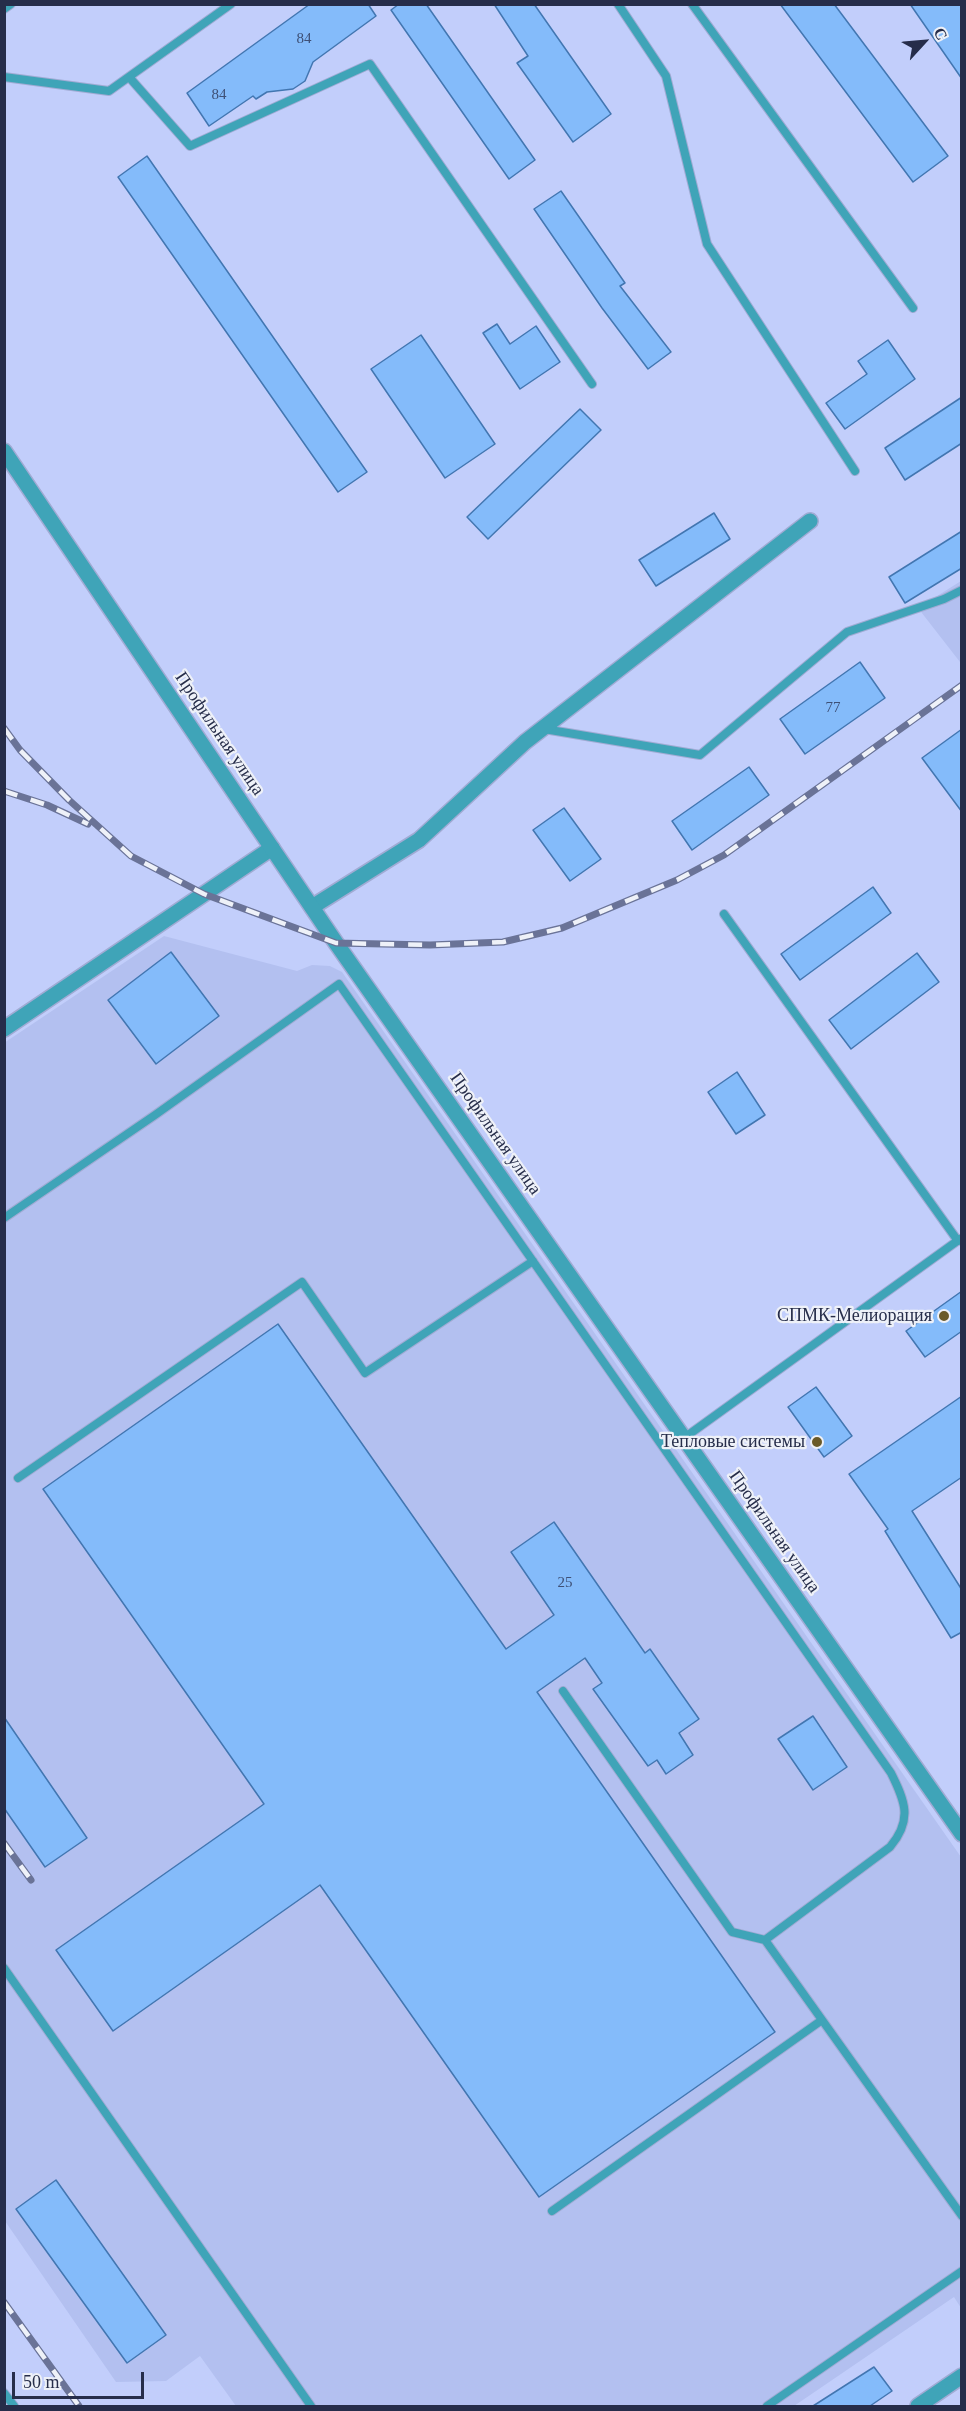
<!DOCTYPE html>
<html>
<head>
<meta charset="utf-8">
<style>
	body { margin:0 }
	#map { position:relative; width:966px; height:2411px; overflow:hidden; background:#c2cefb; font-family:Georgia,serif }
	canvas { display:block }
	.frame { position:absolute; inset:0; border:6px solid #262d4a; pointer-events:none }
	.north { position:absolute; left:894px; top:12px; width:60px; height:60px; -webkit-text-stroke:4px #eef1f8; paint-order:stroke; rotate:64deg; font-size:16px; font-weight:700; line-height:24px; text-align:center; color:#262d4a }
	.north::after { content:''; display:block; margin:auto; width:21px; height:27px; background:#262d4a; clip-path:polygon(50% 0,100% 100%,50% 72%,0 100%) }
	.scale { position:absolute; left:12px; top:2372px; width:132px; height:27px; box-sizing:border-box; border:3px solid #262d4a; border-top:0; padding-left:8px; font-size:18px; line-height:21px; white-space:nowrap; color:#262d4a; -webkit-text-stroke:4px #eef1f8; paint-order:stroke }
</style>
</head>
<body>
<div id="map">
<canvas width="966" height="2411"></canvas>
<div class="frame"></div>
<div class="north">С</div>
<div class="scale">50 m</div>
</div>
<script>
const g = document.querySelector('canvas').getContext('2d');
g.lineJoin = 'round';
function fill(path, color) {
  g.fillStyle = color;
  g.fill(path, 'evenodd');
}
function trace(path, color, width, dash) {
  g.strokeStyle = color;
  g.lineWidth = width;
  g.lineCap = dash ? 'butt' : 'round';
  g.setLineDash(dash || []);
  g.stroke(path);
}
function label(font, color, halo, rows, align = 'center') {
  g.font = font + ' Georgia,serif';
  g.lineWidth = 4.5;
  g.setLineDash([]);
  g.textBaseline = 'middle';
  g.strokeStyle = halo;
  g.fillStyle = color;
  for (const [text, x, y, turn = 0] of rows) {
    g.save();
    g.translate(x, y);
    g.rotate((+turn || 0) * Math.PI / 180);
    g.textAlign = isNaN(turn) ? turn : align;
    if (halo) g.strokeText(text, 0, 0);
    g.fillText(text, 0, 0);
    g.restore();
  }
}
const built = new Path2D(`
	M961,581V661L960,662L918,608Z
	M164,936L297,971L312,965L330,966L342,972L961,1857V2308L954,2297L794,2406H236L200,2356L166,2381L116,2382L5,2221L4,1043Z`);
const building = new Path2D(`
	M310,4H368L376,16L313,62L305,81L293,89L267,92L256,99L253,96L209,126L187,93Z
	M399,4H426L535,160L509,179L391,10Z
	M494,4H534L611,114L573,142L517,63L528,56Z
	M780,4H834L948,156L913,182Z
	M910,4H962V79Z
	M147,156L367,472L338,492L118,177Z
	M561,191L625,283L620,286L671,352L648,369L602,308L534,209Z
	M497,324L510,344L536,326L560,362L520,389L483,333Z
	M421,335L495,444L445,478L371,369Z
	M888,340L915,379L845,429L826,403L867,374L858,361Z
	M962,397V443L905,480L885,448Z
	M580,409L601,430L488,539L467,517Z
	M714,513L730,539L656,586L639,560Z
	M962,531V568L905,603L889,577Z
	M860,662L885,698L805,754L780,719Z
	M962,729V812L922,758Z
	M749,767L769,795L692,850L672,821Z
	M564,808L601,859L570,881L533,830Z
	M873,887L891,913L800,980L781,954Z
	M171,952L219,1016L156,1064L108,1000Z
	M917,953L939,982L851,1049L829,1020Z
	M737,1072L765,1115L736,1134L708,1092Z
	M962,1291V1331L925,1357L906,1331Z
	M278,1324L506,1649L554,1615L511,1552L554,1522L645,1653L650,1649L699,1719L679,1733L693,1755L666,1774L657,1760L648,1766L593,1689L602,1683L585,1658L537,1692L775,2032L539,2197L320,1885L113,2031L56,1950L264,1804L43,1489Z
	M816,1387L852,1436L824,1457L788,1407Z
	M962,1396V1477L912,1511L962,1590V1632L951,1638L885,1531L888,1529L849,1474Z
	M813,1716L847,1767L813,1790L778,1739Z
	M4,1717L87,1838L45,1867L4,1808Z
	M56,2180L166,2335L127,2363L16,2209Z
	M874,2367L892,2391L870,2406H813Z`);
const service = new Path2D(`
	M618,4L666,76L707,244L855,471
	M692,4L913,308
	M4,9L11,4
	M4,77L109,91L231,4
	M129,77L190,146L370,64L592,384
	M544,729L700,755L847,632L944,599L962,590
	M724,914L958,1241
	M4,1218L155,1115L339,984L891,1773C905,1801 913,1820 890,1847L765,1940L962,2216
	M684,1438L960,1239
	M18,1478L302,1282L365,1373L533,1261
	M563,1691L732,1932L765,1940
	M4,1968L311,2406
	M552,2211L822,2020
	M4,2393L14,2406
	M767,2406L962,2271`);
const minor = new Path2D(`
	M312,907L419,840L525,742L810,521
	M4,1029L272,848
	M918,2406L962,2376`);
const tertiary = new Path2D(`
	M4,451L336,943L962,1834`);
const rail = new Path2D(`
	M4,728L20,750L69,800L131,856L204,894L336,943L430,945L503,942L562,928L677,880L724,855L962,685
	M4,791L47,805L88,824
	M4,1843L31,1880
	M4,2302L79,2406`);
const markers = [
	[944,1316,6,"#6a5a28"],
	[817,1442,6,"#6a5a28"]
];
const numberNames = [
	["84",304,39],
	["84",219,95],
	["77",833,708],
	["25",565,1583]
];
const streetNames = [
	["Профильная улица",219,734,56],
	["Профильная улица",495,1134,55],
	["Профильная улица",774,1532,55]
];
const poiNames = [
	["СПМК-Мелиорация",932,1316],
	["Тепловые системы",805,1442]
];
fill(built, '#b3c0f0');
fill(building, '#84bbfa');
trace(building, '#4276b1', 1.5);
trace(service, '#a0abd4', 10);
trace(minor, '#a0abd4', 18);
trace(tertiary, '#a0abd4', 18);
trace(service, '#3fa4b8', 8);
trace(minor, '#3fa4b8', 15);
trace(tertiary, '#3fa4b8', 15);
trace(rail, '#6a7397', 7);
trace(rail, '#eef1f8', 4.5, [14]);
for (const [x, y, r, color] of markers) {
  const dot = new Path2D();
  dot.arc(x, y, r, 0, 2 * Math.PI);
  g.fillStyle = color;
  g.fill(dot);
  trace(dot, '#eef1f8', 2);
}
label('15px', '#3e5076', null, numberNames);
label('18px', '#262d4a', '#eef1f8', streetNames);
label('18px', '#262d4a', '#eef1f8', poiNames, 'right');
</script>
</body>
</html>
